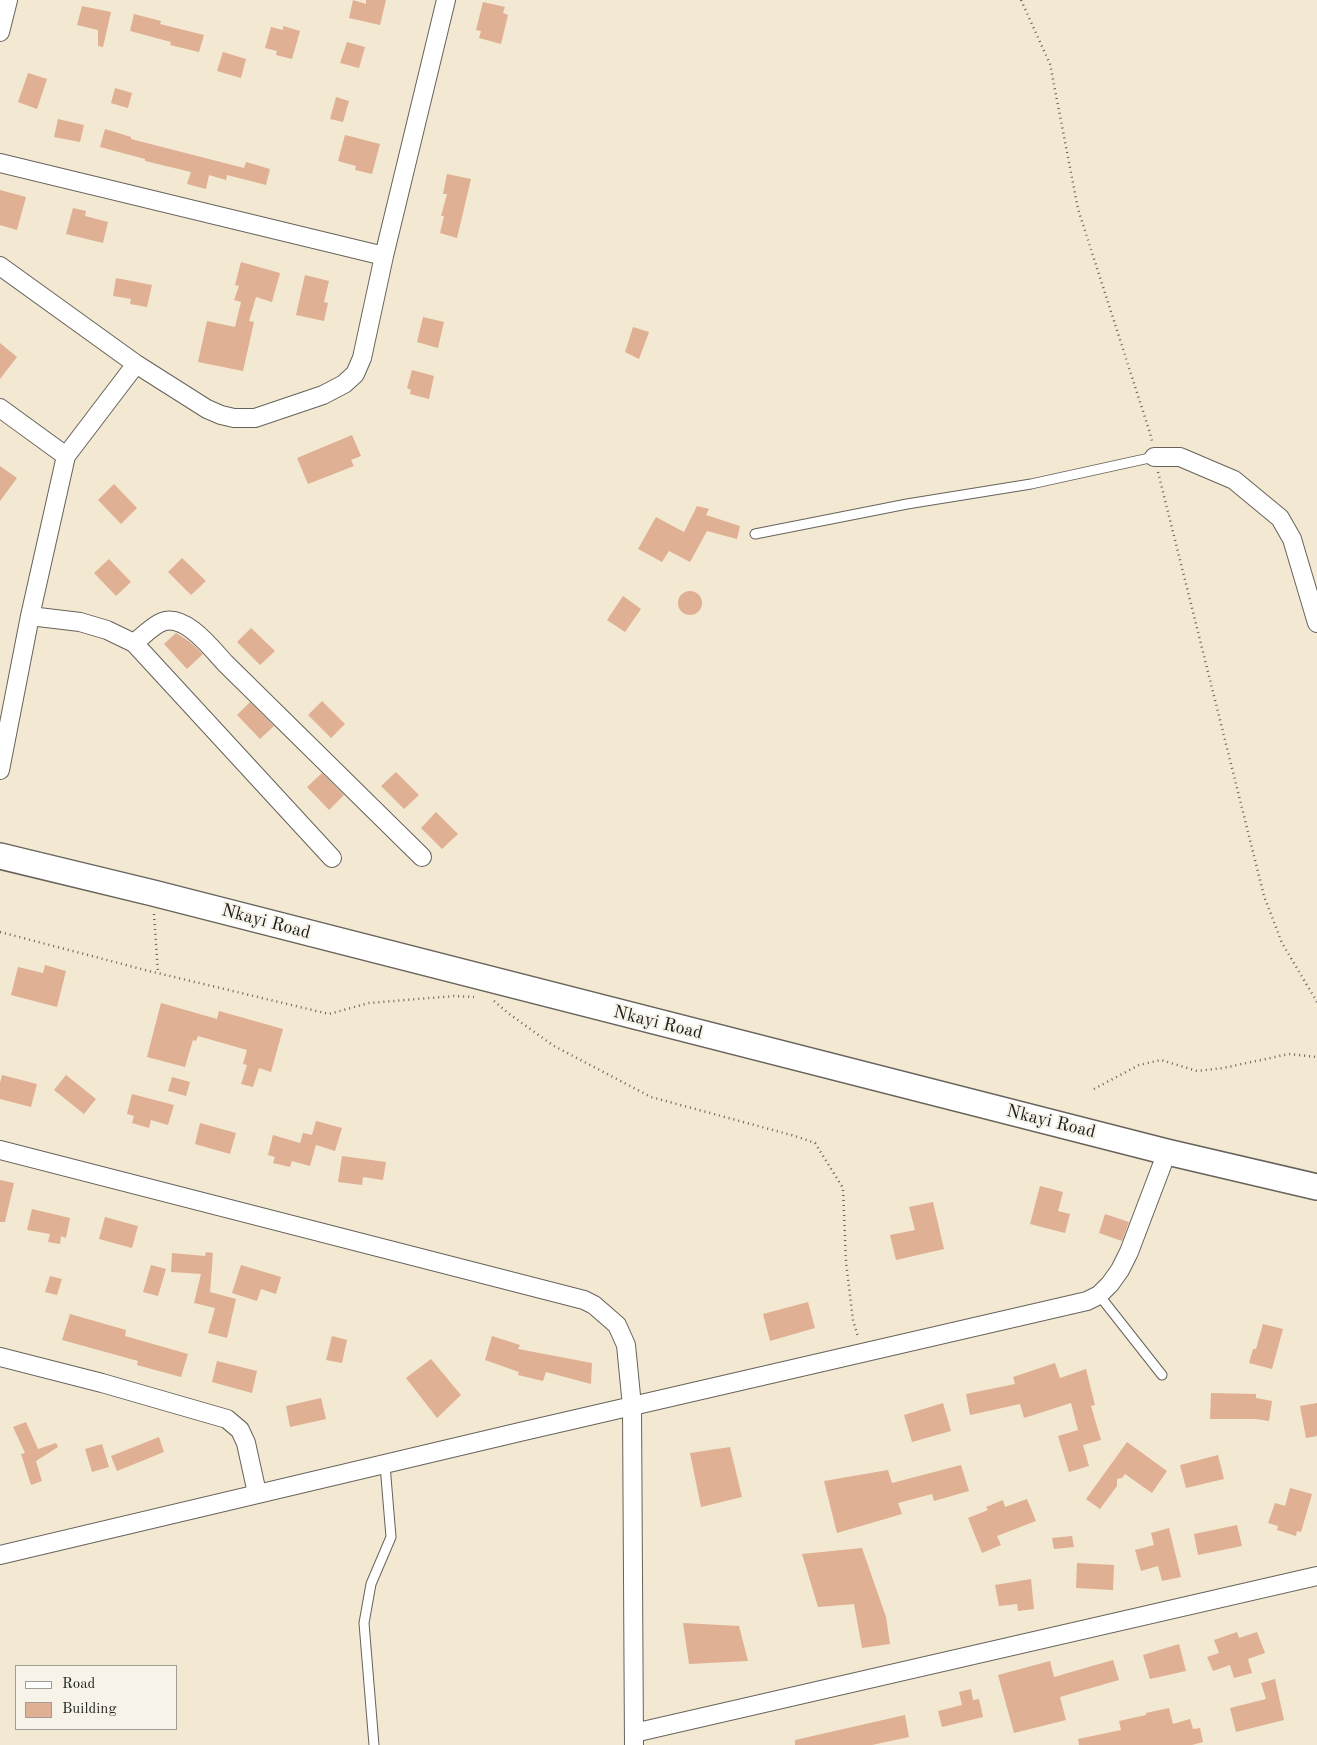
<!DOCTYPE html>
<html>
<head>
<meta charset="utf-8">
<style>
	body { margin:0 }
	#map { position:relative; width:1317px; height:1745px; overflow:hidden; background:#f3e8d1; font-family:"Old Standard TT",serif }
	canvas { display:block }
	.legend { position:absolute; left:15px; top:1665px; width:162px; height:65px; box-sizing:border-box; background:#f7f3e8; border:1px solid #9f9d96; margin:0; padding:6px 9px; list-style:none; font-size:15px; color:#1c1c1c }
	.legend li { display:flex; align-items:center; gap:10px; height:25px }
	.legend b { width:25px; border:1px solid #9f9d96 }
</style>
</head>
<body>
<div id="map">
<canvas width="1317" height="1745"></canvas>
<ul class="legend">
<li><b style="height:6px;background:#fff"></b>Road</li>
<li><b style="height:14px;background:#dfb094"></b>Building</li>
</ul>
</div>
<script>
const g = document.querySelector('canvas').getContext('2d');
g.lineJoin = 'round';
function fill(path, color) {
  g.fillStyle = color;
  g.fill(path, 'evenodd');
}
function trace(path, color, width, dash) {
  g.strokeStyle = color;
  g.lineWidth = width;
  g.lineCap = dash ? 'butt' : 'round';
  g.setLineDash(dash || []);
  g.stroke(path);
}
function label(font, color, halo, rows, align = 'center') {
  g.font = font + ' "Old Standard TT",serif';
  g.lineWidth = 4;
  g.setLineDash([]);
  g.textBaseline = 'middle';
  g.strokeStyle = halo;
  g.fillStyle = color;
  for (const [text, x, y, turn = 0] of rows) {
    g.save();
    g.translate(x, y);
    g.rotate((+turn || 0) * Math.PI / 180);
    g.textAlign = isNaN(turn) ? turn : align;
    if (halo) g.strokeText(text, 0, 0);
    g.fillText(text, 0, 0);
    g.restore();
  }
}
const building = new Path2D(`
	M353,0L366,4V0H386L380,25L349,18Z
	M483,2L505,7L503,13L508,15L501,44L479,38L481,31L476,30Z
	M82,6L111,12L103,47L98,46V30L77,25Z
	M134,14L161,21L160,24L204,35L199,52L170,45L171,42L130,31Z
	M283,26L300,31L292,59L276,55L277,51L265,48L271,27L283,30Z
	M347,42L365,47L359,68L340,63Z
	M223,52L246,59L241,78L217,71Z
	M28,73L47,79L37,109L18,102Z
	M115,88L132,93L128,108L111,103Z
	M336,97L349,101L343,122L330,119Z
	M58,119L84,125L80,142L54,137Z
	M105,129L131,137V139L244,168L246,162L270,169L266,185L227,175L226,180L209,175L206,189L187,184L191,172L145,161V159L100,147Z
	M345,135L380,144L372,174L355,170L356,166L338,161Z
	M447,174L471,179L457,238L440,233L444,216H441L447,194H443Z
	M0,190L26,197L17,230L0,225Z
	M73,208L86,211L85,216L108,222L103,243L66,234Z
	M241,262L280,273L272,302L256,297L249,321L254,322L243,371L198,362L207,321L235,327L241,302L234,300L239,286L235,285Z
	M305,275L329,281L324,302L328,303L324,321L296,315Z
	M116,278L152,285L147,307L130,304L131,299L113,296Z
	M423,317L444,322L438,348L417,342Z
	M633,327L649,332L639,359L625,352Z
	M0,343L17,357L0,379Z
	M412,370L434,376L429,399L410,394L411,390L407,388Z
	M352,435L361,456L351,460L354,466L308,484L297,458Z
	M0,466L17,478L0,501Z
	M114,484L137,508L121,524L98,500Z
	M697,506L709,509L706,515L740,526L737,539L707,531L690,562L669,551L662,562L638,549L656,517L684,532Z
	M182,558L206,581L191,595L168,572Z
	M109,559L131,582L116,596L94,573Z
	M678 603a12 12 0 1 1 24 0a12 12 0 1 1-24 0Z
	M623,596L641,609L625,632L607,620Z
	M251,628L275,651L260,665L237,642Z
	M176,633L190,642L203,654L187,669L164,644Z
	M322,701L345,724L331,738L308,715Z
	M250,702L274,726L260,739L237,715Z
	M396,772L419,795L404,809L381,786Z
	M322,773L344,795L329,810L307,787Z
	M436,812L458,834L442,849L421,828Z
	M45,965L66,971L57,1007L11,995L18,967L43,973Z
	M161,1003L217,1019L219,1011L283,1029L271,1072L259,1068L253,1087L241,1084L247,1065L243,1064L247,1050L198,1036L196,1041L193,1040L185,1067L147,1057Z
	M2,1075L37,1084L31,1107L0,1099V1083Z
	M66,1075L96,1099L84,1114L54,1090Z
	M172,1077L190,1082L186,1096L168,1091Z
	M132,1094L174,1105L168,1125L151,1120L149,1128L132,1123L134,1116L127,1114Z
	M316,1121L342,1128L335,1151L316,1145L310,1166L292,1161L290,1167L273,1163L275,1157L268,1155L273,1135L300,1143L303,1133L312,1135Z
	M200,1123L236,1133L230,1154L195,1144Z
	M342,1156L386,1162L383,1180L363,1177L362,1185L338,1182Z
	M0,1180L14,1183L5,1222H0Z
	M1040,1186L1063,1192L1058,1211L1070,1214L1065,1233L1030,1224Z
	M933,1202L944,1249L896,1260L890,1235L915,1230L909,1207Z
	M32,1209L70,1218L66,1238L61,1236L60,1244L48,1242L50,1234L27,1230Z
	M1105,1214L1129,1222L1122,1241L1099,1233Z
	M105,1217L138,1226L132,1248L99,1239Z
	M206,1252L213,1253L210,1292L236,1299L227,1338L208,1333L215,1308L194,1303L201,1274L171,1272L172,1253L205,1256Z
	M151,1265L166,1269L158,1296L143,1292Z
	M241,1265L281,1277L276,1294L261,1289L257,1301L232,1293Z
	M50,1276L62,1279L57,1295L45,1292Z
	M808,1302L815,1328L770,1341L763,1314Z
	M70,1314L126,1330L125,1336L188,1354L181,1377L137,1365L138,1361L62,1340Z
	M1263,1324L1283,1329L1272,1369L1249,1363L1253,1349H1256Z
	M332,1336L347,1340L342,1363L326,1360Z
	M492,1336L520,1345L518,1349L592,1363L591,1384L546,1372L543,1381L518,1375L519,1372L485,1360Z
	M431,1359L461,1395L437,1418L406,1378Z
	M217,1361L257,1371L252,1393L212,1382Z
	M1055,1363L1060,1378L1086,1369L1095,1405L1091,1406L1101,1440L1083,1445L1089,1466L1069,1472L1058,1436L1078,1430L1071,1403L1024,1418L1020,1404L970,1415L966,1394L1015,1384L1013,1377Z
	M1211,1393L1256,1394V1398L1272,1401L1269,1421L1256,1419H1210Z
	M321,1398L326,1419L290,1427L286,1406Z
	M943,1403L951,1431L912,1442L904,1415Z
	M1317,1403V1436L1306,1438L1300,1406Z
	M26,1422L38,1449L56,1443L58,1447L36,1461L42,1481L31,1485L21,1454L25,1453L13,1427Z
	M159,1437L164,1452L117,1471L111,1456Z
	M1127,1442L1167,1471L1152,1493L1125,1474L1122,1478L1117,1479V1486L1100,1509L1086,1499Z
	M102,1444L109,1467L92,1472L85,1449Z
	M730,1447L742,1497L701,1507L690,1453Z
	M1218,1455L1224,1479L1186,1488L1180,1465Z
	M961,1465L969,1491L934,1501L932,1494L898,1503L902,1514L837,1533L824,1481L888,1470L892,1483Z
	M1290,1488L1312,1494L1301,1532L1297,1531L1296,1536L1277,1530L1278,1526L1268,1523L1275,1503L1285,1506Z
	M1027,1499L1036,1521L997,1536L1001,1545L982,1553L968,1518L988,1510L986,1507L1003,1500L1005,1507Z
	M1237,1525L1242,1546L1198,1555L1194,1534Z
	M1169,1528L1181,1577L1162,1581L1158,1566L1141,1571L1135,1550L1154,1545L1151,1533Z
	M1072,1536L1074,1547L1054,1549L1052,1538Z
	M862,1548L886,1617L890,1644L862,1648L854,1604L818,1607L802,1554Z
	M1077,1563L1114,1565L1113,1590L1076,1588Z
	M1031,1579L1034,1609L1018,1611L1017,1604L999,1606L995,1585Z
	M683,1623L739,1626L748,1661L689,1664Z
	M1237,1632L1239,1638L1257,1632L1265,1653L1248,1659L1252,1673L1234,1678L1230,1665L1213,1671L1207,1657L1219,1653L1214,1640Z
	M1179,1644L1186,1671L1150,1679L1143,1655Z
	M1113,1660L1119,1680L1060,1697L1066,1720L1014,1733L998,1675L1050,1661L1054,1677Z
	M1275,1679L1284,1720L1236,1732L1230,1708L1266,1699L1261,1683Z
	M971,1689L973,1700L979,1699L983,1717L942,1727L938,1711L962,1705L959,1692Z
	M1169,1708L1173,1724L1190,1719L1193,1729L1200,1728L1203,1742L1192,1745H1079L1078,1739L1121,1730L1119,1721L1146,1715V1713Z
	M905,1715L909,1737L872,1745H795V1740Z`);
const path = new Path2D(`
	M1021,0L1050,64L1078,209L1150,433L1152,442
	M1158,472L1264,896L1282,943L1317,1002
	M154,914L158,973
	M0,932L149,971L329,1014L369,1003L454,996L474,997
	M494,1001L508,1013L554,1046L651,1097L795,1136L815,1143L843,1188L846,1262L853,1320L858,1337
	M1094,1089L1139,1065L1161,1060L1197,1071L1223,1068L1289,1054L1317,1057`);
const lane = new Path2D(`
	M755,534L907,504L1031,484L1154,457
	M1099,1295L1162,1375
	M374,1745L364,1623L371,1584L391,1537L385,1465`);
const street = new Path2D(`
	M0,32L8,0
	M0,163L384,256
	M0,266L136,364L207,409L221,415L234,418H255L323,395L344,384L355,374L362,358L384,256L446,0
	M0,408L66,456
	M1154,457H1180L1234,480L1280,518L1292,539L1317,623
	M30,616L80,622L107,630L134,643L332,858
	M134,643C142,637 152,626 162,622C185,613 212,649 225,663L422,857
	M0,770L30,616L66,456L136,364
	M0,1150L584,1300L594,1305L617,1325L626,1345L632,1406L634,1745
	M0,1357L102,1383L227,1419L240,1430L246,1443L257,1493
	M0,1555C362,1468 724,1384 1087,1301L1099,1295L1110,1284L1120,1270L1129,1252L1167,1152
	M634,1733L1317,1576`);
const secondary = new Path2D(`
	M0,856L153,893L1167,1152L1317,1187`);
const streetNames = [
	["Nkayi Road",266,922,15],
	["Nkayi Road",658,1023,14],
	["Nkayi Road",1051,1122,14]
];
fill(building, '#dfb094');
trace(lane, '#67635b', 11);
trace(street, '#67635b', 20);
trace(secondary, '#67635b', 28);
trace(path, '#67635b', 2.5, [1, 4]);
trace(lane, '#fff', 9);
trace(street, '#fff', 18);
trace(secondary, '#fff', 25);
label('18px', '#1c1c1c', '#f7f3e8', streetNames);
</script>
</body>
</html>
